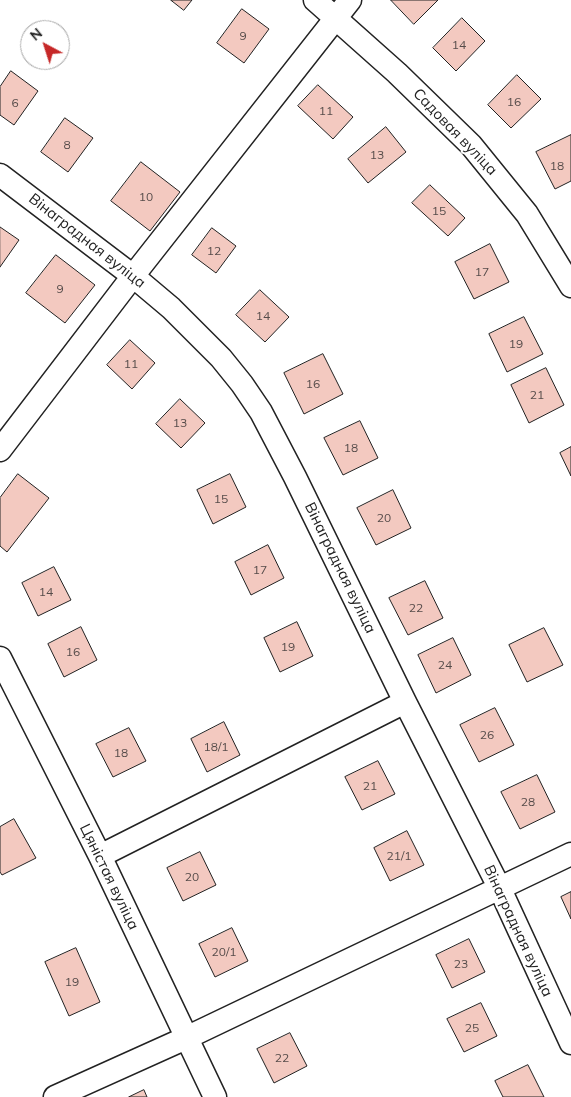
<!DOCTYPE html>
<html>
<head>
<meta charset="utf-8">
<style>
	body { margin:0 }
	#map { position:relative; width:571px; height:1097px; overflow:hidden; background:#fff; font-family:Mulish,sans-serif }
	canvas { display:block }
	.north { position:absolute; left:20px; top:20px; width:50px; height:50px; box-sizing:border-box; background:#fff; border:1px solid #a7a7a7; border-radius:50%; rotate:320deg; font-size:14px; font-weight:700; line-height:20px; text-align:center; color:#222 }
	.north::after { content:''; display:block; margin:auto; width:18px; height:22px; background:#c62828; clip-path:polygon(50% 0,100% 100%,50% 72%,0 100%) }
</style>
</head>
<body>
<div id="map">
<canvas width="571" height="1097"></canvas>
<div class="north">N</div>
</div>
<script>
const g = document.querySelector('canvas').getContext('2d');
g.lineJoin = 'round';
function fill(path, color) {
  g.fillStyle = color;
  g.fill(path, 'evenodd');
}
function trace(path, color, width, dash) {
  g.strokeStyle = color;
  g.lineWidth = width;
  g.lineCap = dash ? 'butt' : 'round';
  g.setLineDash(dash || []);
  g.stroke(path);
}
function label(font, color, halo, rows, align = 'center') {
  g.font = font + ' Mulish,sans-serif';
  g.lineWidth = 4;
  g.setLineDash([]);
  g.textBaseline = 'middle';
  g.strokeStyle = halo;
  g.fillStyle = color;
  for (const [text, x, y, turn = 0] of rows) {
    g.save();
    g.translate(x, y);
    g.rotate((+turn || 0) * Math.PI / 180);
    g.textAlign = isNaN(turn) ? turn : align;
    if (halo) g.strokeText(text, 0, 0);
    g.fillText(text, 0, 0);
    g.restore();
  }
}
const building = new Path2D(`
	M171,0H192L184,10Z
	M391,0H438L414,24Z
	M242,9L269,29L244,63L217,43Z
	M462,18L485,41L456,71L433,48Z
	M11,71L38,91L14,125L0,115V87Z
	M517,75L541,99L511,128L488,105Z
	M318,85L353,117L333,139L298,106Z
	M65,118L93,138L68,172L41,152Z
	M386,127L406,152L368,183L348,159Z
	M571,135V181L555,189L536,152Z
	M141,162L180,192L150,231L111,201Z
	M430,185L465,218L448,236L412,203Z
	M0,227L19,240L0,267Z
	M212,228L236,246L216,273L192,255Z
	M490,244L509,282L474,299L455,262Z
	M56,255L95,285L65,323L26,293Z
	M260,290L289,317L265,342L236,315Z
	M524,317L543,354L507,372L489,334Z
	M130,340L155,363L132,389L107,365Z
	M323,354L343,394L304,414L284,373Z
	M546,368L564,405L529,423L511,385Z
	M180,399L205,423L181,448L156,424Z
	M360,421L378,458L343,475L324,438Z
	M571,447V476L560,453Z
	M18,474L49,498L7,552L0,546V498Z
	M230,474L246,507L213,524L197,490Z
	M393,490L411,528L376,545L357,508Z
	M268,545L284,578L251,595L235,562Z
	M54,567L71,600L38,616L22,583Z
	M425,581L443,618L408,635L389,598Z
	M297,622L313,656L280,672L264,638Z
	M81,627L97,660L64,677L48,644Z
	M544,628L563,665L527,682L509,645Z
	M453,638L471,675L436,693L418,655Z
	M495,708L514,745L479,762L460,725Z
	M224,722L240,755L207,772L191,739Z
	M129,728L146,761L113,777L96,744Z
	M378,761L395,794L362,810L345,777Z
	M537,775L555,812L520,829L501,792Z
	M14,819L36,858L2,875L0,872V827Z
	M407,831L424,865L390,881L374,848Z
	M200,852L216,885L183,901L167,868Z
	M571,892V919L561,897Z
	M232,928L248,961L215,977L199,944Z
	M469,939L485,972L452,988L436,955Z
	M76,948L100,1002L69,1016L45,962Z
	M481,1003L497,1036L464,1052L447,1019Z
	M290,1033L307,1066L274,1083L257,1049Z
	M528,1065L544,1097H503L495,1081Z
	M144,1090L147,1097H129Z`);
const minor = new Path2D(`
	M315,0L397,73L471,145L527,214L571,286
	M0,175L133,276L171,308L221,358L242,384L261,412L295,477L405,702L500,889L571,1043
	M0,450L133,276L350,0
	M0,658L100,856L215,1097
	M100,856L405,702
	M55,1097L186,1038L571,854`);
const numberNames = [
	["9",243,36],
	["14",459,45],
	["16",514,102],
	["6",15,103],
	["11",326,111],
	["8",67,145],
	["13",377,155],
	["18",557,166],
	["10",146,197],
	["15",439,211],
	["12",214,251],
	["17",482,272],
	["9",60,289],
	["14",263,316],
	["19",516,344],
	["11",131,364],
	["16",313,384],
	["21",537,395],
	["13",180,423],
	["18",351,448],
	["15",221,499],
	["20",384,518],
	["17",260,570],
	["14",46,592],
	["22",416,608],
	["19",288,647],
	["16",73,652],
	["24",445,665],
	["26",487,735],
	["18/1",216,747],
	["18",121,753],
	["21",370,786],
	["28",528,802],
	["21/1",399,856],
	["20",192,877],
	["20/1",224,952],
	["23",461,964],
	["19",72,982],
	["25",472,1028],
	["22",282,1058]
];
const streetNames = [
	["Садовая вуліца",455,132,46],
	["Вінаградная вуліца",87,241,38],
	["Вінаградная вуліца",340,568,64],
	["Цяністая вуліца",109,877,64],
	["Вінаградная вуліца",518,931,65]
];
fill(building, '#f3c9c0');
trace(building, '#222', 1);
trace(minor, '#222', 25);
trace(minor, '#fff', 22);
label('12px', '#564c4a', null, numberNames);
label('15px', '#222', '#fff', streetNames);
</script>
</body>
</html>
